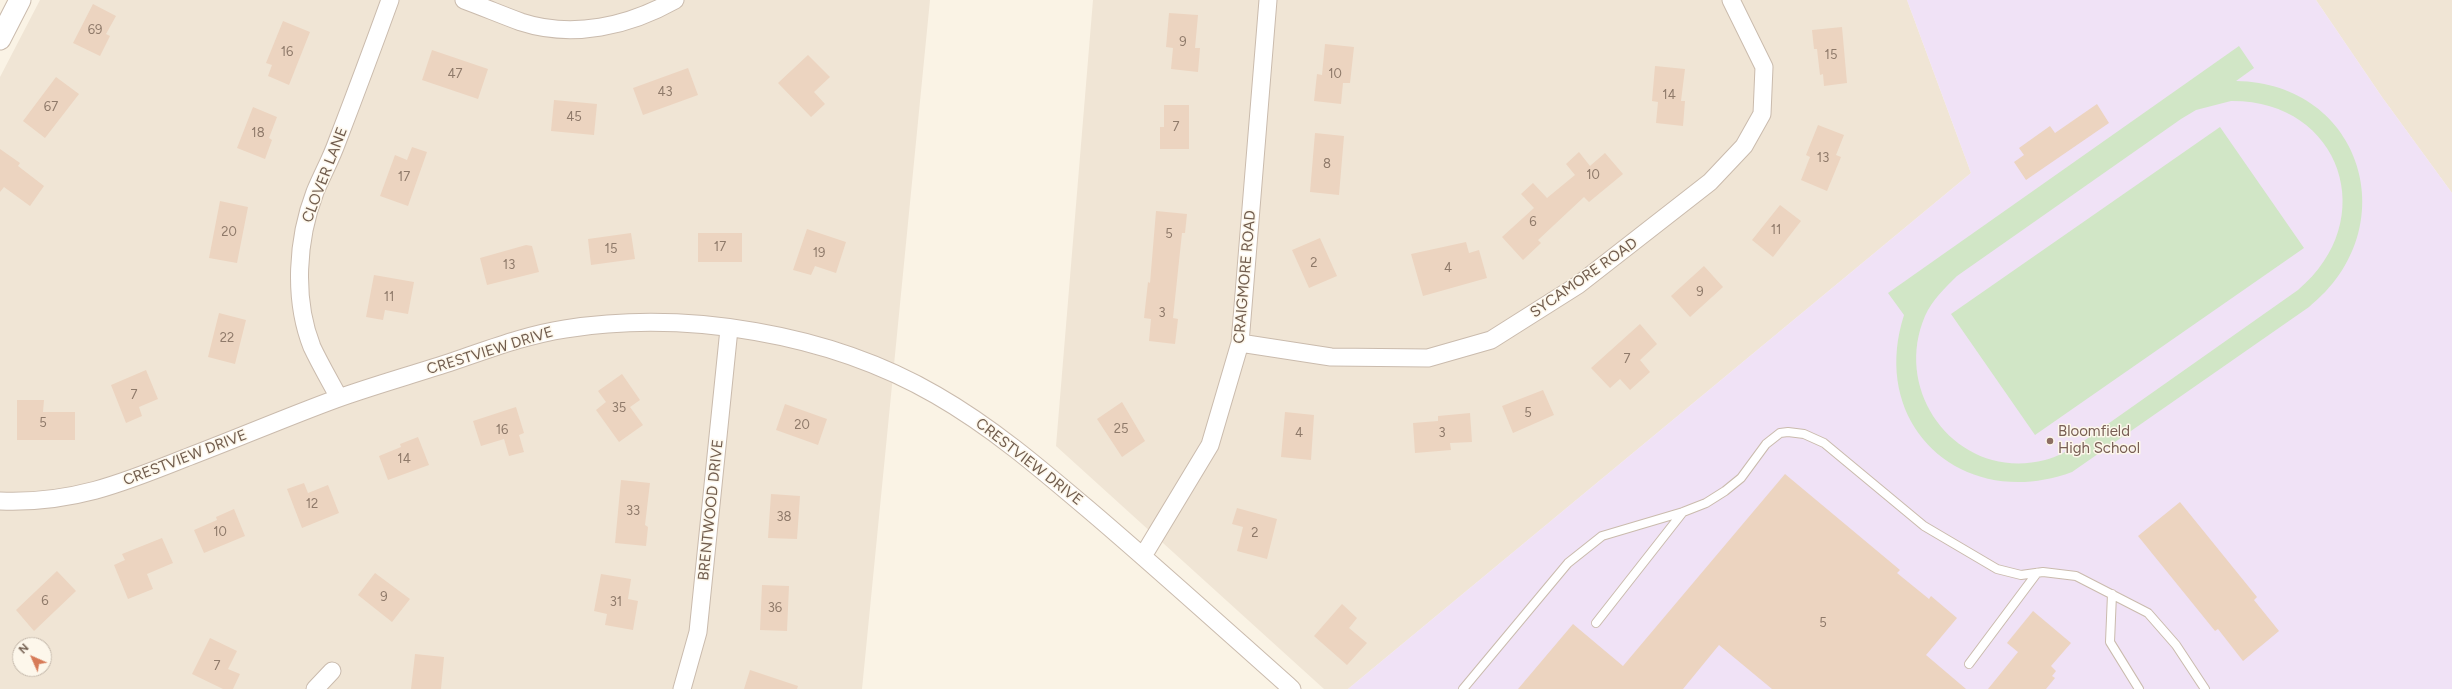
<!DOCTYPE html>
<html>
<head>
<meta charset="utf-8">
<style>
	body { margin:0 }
	#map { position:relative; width:2452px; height:689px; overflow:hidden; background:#faf3e5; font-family:Figtree,sans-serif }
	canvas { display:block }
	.north { position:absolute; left:12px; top:637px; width:40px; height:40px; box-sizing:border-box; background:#fdf7eb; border:1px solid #c5b9ac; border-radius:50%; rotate:315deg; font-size:11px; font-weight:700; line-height:16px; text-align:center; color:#705c4d }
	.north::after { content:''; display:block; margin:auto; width:14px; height:18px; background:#d77b58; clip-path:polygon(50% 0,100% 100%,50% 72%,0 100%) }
</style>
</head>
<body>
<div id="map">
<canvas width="2452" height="689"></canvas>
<div class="north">N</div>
</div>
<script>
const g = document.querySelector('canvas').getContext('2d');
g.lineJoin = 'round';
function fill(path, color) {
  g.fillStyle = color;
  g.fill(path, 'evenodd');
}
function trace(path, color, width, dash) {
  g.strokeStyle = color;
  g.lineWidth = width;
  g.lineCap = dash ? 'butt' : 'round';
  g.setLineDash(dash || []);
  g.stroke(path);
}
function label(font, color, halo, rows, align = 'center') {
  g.font = font + ' Figtree,sans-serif';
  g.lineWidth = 3;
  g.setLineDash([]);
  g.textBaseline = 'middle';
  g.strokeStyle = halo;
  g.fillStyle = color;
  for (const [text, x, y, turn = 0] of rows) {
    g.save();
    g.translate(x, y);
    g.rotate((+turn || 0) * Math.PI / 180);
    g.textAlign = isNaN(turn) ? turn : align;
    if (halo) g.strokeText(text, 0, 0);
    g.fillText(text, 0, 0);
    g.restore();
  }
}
const residential = new Path2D(`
	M40,0H930L862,689H0V77ZM20,645H44V669H20Z
	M1093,0H1907L1971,173L1348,689H1324L1056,446Z
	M2316,0H2452V193L2382,97Z`);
const education = new Path2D(`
	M1907,0H2316L2382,97L2452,193V689H1348L1971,173Z`);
const green = new Path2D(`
	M2239,46L2254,68L2236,81C2363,83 2407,229 2309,307L2072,472C1964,512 1868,427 1904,315L1888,293ZM2231,101C2341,100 2382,220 2298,290L2078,445C2067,451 2057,457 2045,460C1960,482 1891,395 1925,316C1932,300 1945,288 1957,276L2181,119L2196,110Z
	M2220,127L2304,248L2035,435L1951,314Z`);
const building = new Path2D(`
	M93,4L116,16L106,34L110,36L100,56L73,43Z
	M1169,13L1198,15L1195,48H1200L1198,72L1171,69L1173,48L1166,47Z
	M283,21L310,32L289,85L268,76L272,65L266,63Z
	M1842,27L1847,83L1824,86L1823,74L1820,75L1817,49H1814L1812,30Z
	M1325,44L1354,47L1350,83H1343L1341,104L1314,101L1317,74L1322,75Z
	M432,50L488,69L478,99L422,80Z
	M808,55L830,77L814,92L825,104L811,117L778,83Z
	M1655,66L1685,69L1681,101H1685L1683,126L1656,123L1658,102L1652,101Z
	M688,68L698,95L643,115L633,88Z
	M56,77L79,94L45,138L23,121Z
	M554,100L597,104L594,135L551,131Z
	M2097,104L2109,123L2026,180L2014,162L2024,155L2019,148L2050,126L2055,133Z
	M1164,105H1189V149H1160V127H1164Z
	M253,107L277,117L269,138L272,140L265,159L237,148Z
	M1818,125L1844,135L1836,155L1841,157L1827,191L1801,180L1810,157L1806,155Z
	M1315,133L1344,136L1339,195L1310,192Z
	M412,147L427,152L408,206L380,196L395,155L407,160Z
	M0,149L20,163L18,166L44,186L30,206L4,187L0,192Z
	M1579,152L1590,166L1605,153L1623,174L1589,202L1584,197L1538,240L1541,243L1523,260L1502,237L1534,208L1521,194L1533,183L1547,198L1575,175L1566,164Z
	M220,201L248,207L237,263L209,258Z
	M1780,205L1801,221L1773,257L1752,240Z
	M1156,211L1187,214L1185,233H1182L1173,318L1178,319L1175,344L1149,341L1151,319L1144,318L1148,282L1150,283Z
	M807,229L846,242L836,273L815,266L811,275L793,270Z
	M631,233L635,259L591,265L588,239Z
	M698,233H742V262H698Z
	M1320,238L1337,276L1309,288L1292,250Z
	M1466,242L1469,253L1479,250L1487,278L1423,296L1411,254Z
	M526,245L532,246L539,272L487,285L480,258Z
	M1704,266L1723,287L1690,317L1671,296Z
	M374,275L414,282L408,314L385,310L383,320L366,317Z
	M219,313L246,320L235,364L208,357Z
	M1640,324L1657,344L1640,360L1650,372L1630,390L1620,379L1610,388L1591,368Z
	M146,370L158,399L139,407L142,416L126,423L111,385Z
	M622,374L640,400L630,407L643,425L619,442L596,410L606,402L598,391Z
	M1543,390L1554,415L1513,433L1502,406Z
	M17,400H44L43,412H75V440H17Z
	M1122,402L1145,441L1122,457L1097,419Z
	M785,404L827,419L818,445L776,430Z
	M516,407L524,433L519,435L524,452L509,456L504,439L481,446L473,421Z
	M1285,412L1314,415L1311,460L1281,457Z
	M1470,413L1472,442L1450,443L1451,450L1415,453L1413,423L1438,421V416Z
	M418,437L429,465L388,480L379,456L401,447L400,444Z
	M1785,474L1900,570L1897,573L1929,599L1931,596L1957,618L1926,655L1966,689H1772L1719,645L1683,689H1518L1573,624L1623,666Z
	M621,480L650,483L645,525L648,527L646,546L615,543Z
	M304,483L308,493L328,485L339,513L302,528L287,489Z
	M771,494L800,496L797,539L768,538Z
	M2180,502L2257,597L2254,600L2279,631L2243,661L2218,629L2215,631L2138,536Z
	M1237,508L1277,519L1267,559L1237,551L1243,527L1232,524Z
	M234,509L245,536L204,553L194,530L217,520L216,517Z
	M162,538L173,563L147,574L153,589L128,599L114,565L125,560L122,554Z
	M57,571L76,591L34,631L16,610Z
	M375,573L410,599L392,622L358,595Z
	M601,574L631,579L628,599L638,601L633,630L605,625L607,614L594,611Z
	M762,585L789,586L787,631L760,630Z
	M1342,604L1357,618L1349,628L1367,643L1347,665L1314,636Z
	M2033,611L2071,643L2051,666L2056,671L2052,676L2055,678L2046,689H1988L2018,652L2007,643Z
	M210,638L237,651L228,669L240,674L233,689H223L192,674Z
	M415,654L444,657L441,689H411Z
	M750,670L798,686L797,689H744Z`);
const service = new Path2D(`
	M2112,594L2110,642L2139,689
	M1596,623L1683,512
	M1969,664L2037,573
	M1463,689L1568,563L1602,536L1683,512L1706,503L1725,491L1741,478L1766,444L1780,433L1788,432L1804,434L1824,443L1924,526L1997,569L2021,575L2043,572L2076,576L2148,613L2176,645L2205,689`);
const minor = new Path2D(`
	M464,0C483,7 502,15 521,22C573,39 629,26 675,0
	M1240,343L1331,357L1428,358L1491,340L1578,285L1710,182L1744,146L1762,114L1764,67L1731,0
	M339,398C330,381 320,364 312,347C293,299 297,239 315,192C322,175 331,159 337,142C355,95 373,47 390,0
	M0,501C72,504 123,483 188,457C238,438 287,417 336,399C375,385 415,374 454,361C490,349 526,335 565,329C686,310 829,333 936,395C997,430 1049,476 1102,521C1166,576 1229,633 1292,689
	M1143,556L1210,445L1240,343L1268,0
	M315,689L332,671
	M682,689L698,632L729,329`);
const tertiary = new Path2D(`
	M0,39L20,0`);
const markers = [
	[2050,441,4,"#8d6e63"]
];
const numberNames = [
	["69",95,30],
	["9",1183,42],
	["16",287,52],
	["15",1831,55],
	["47",455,74],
	["10",1335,74],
	["43",665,92],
	["14",1669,95],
	["67",51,107],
	["45",574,117],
	["7",1176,127],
	["18",258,133],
	["13",1823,158],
	["8",1327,164],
	["10",1593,175],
	["17",404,177],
	["6",1533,222],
	["11",1776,230],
	["20",229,232],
	["5",1169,234],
	["17",720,247],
	["15",611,249],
	["19",819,253],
	["2",1314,263],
	["13",509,265],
	["4",1448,268],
	["9",1700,292],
	["11",389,297],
	["3",1162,313],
	["22",227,338],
	["7",1627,359],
	["7",134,395],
	["35",619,408],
	["5",1528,413],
	["5",43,423],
	["20",802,425],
	["25",1121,429],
	["16",502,430],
	["4",1299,433],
	["3",1442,433],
	["14",404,459],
	["12",312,504],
	["33",633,511],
	["38",784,517],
	["10",220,532],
	["2",1255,533],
	["9",384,597],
	["6",45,601],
	["31",616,602],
	["36",775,608],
	["5",1823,623],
	["7",217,666]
];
const streetNames = [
	["CLOVER LANE",325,175,-69],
	["CRAIGMORE ROAD",1245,277,-85],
	["SYCAMORE ROAD",1584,278,-35],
	["CRESTVIEW DRIVE",490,351,-17],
	["CRESTVIEW DRIVE",185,458,-21],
	["CRESTVIEW DRIVE",1029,462,38],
	["BRENTWOOD DRIVE",711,510,-84]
];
const educationNames = [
	["Bloomfield",2058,432],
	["High School",2058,449]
];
fill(residential, '#f0e5d5');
fill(education, '#f0e2f6');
fill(green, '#d1e6c6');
fill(building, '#ecd4c0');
trace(service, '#cabbad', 10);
trace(minor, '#cabbad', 19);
trace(tertiary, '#cabbad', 23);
trace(service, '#fff', 8);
trace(minor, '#fff', 17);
trace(tertiary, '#fff', 21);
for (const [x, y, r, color] of markers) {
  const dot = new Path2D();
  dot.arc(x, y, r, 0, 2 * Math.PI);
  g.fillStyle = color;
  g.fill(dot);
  trace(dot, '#fdf7eb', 1.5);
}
label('13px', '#8f7a6a', null, numberNames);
label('15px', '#705c4d', '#fdf7eb', streetNames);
label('15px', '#785e54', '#fdf7eb', educationNames, 'left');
</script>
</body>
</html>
